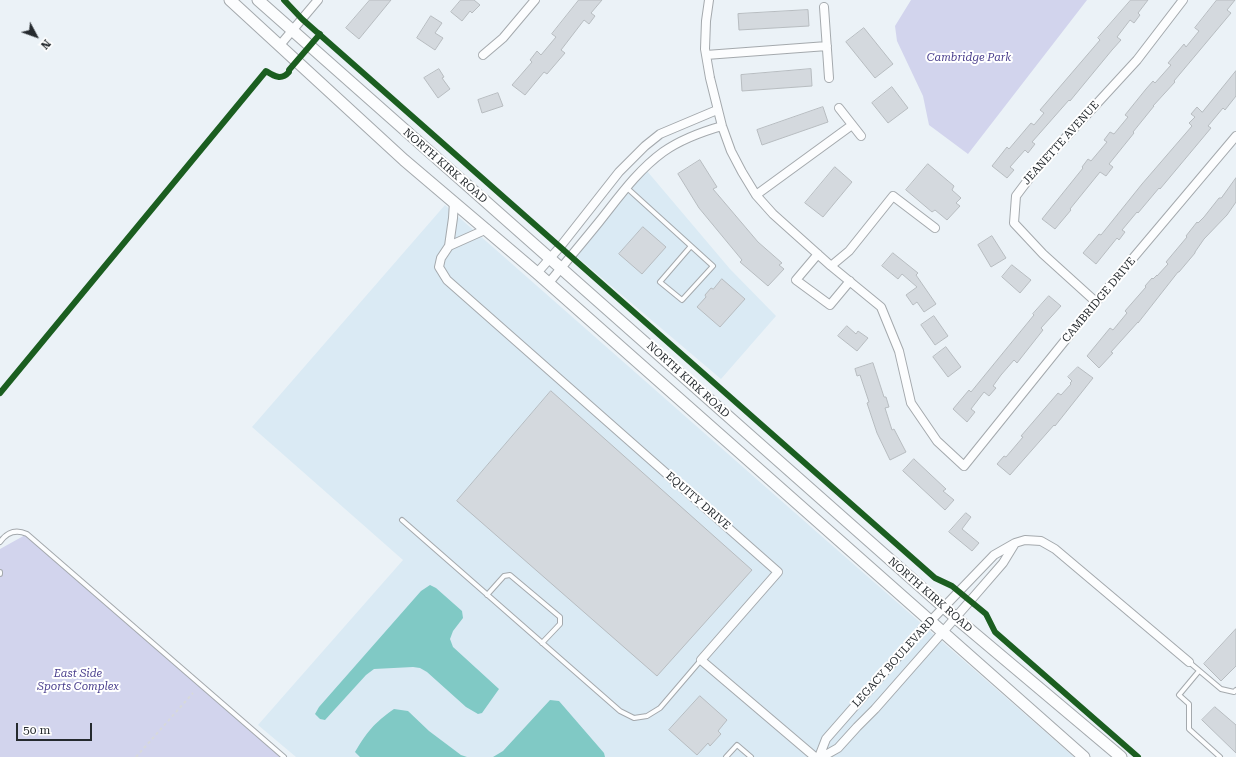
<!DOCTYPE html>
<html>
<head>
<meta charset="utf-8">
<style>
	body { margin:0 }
	#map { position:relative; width:1236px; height:757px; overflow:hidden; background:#ebf2f7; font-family:"Roboto Serif",serif }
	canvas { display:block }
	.north { position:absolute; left:16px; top:16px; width:40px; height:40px; -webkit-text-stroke:3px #fff; paint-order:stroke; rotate:131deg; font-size:11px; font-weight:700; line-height:16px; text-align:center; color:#252a2e }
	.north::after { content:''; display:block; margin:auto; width:14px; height:18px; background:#252a2e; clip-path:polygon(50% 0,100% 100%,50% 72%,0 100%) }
	.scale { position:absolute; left:16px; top:723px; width:76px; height:18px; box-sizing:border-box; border:2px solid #252a2e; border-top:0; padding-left:5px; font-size:12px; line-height:14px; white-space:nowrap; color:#252a2e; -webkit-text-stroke:3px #fff; paint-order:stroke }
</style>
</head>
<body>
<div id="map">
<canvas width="1236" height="757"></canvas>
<div class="north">N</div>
<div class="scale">50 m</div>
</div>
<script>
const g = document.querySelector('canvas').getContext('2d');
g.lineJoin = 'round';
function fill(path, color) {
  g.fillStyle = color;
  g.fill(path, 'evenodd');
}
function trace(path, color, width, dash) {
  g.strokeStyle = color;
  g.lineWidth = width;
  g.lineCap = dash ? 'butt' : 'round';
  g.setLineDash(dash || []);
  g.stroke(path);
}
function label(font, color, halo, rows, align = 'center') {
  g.font = font + ' "Roboto Serif",serif';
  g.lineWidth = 4;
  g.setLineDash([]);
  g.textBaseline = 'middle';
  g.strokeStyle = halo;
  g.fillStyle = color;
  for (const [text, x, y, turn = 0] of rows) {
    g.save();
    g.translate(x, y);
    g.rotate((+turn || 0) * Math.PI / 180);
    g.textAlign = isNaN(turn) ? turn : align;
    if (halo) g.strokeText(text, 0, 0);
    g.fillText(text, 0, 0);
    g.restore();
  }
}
const built = new Path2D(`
	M647,171L730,269L776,316L721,379L576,256L625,193Z
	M445,205L827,541L1074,757H296L258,725L403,560L252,427Z`);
const green = new Path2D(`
	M911,0H1087L968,154L929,125L923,96L897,41L895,26Z
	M27,534L287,757H0V549Z`);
const water = new Path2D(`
	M430,585L436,588L462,611L463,618L453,631L450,639L453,647L499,689L482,713L478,714L466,707L427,672L420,668L413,667L374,669L366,675L325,720L320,719L315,714L319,707L421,591Z
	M550,700L559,701L604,753L605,757H493L503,751Z
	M394,709L408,711L429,731L461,755L467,757H360L355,752C367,732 374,723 394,709Z`);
const building = new Path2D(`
	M370,0H391L359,39L346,28Z
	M461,0H474L480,5L472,13L470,11L462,21L451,12Z
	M579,0H602L591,13L595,16L589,24L584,20L561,50L565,53L547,74L544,72L525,95L512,85L532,62L530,60L537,51L541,55L556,37L552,34Z
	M1131,0H1148L1138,13L1140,15L1134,23L1130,20L1117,37L1121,40L1112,50L1070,101L1069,100L1032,142L1035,144L1028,153L1025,150L1010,167L1014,170L1007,178L992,166L1007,147L1009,149L1031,123L1034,125L1044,113L1040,110L1100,40L1098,38Z
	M1217,0H1235L1227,10L1231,13L1174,81L1175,82L1153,106H1154L1133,132L1134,133L1109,164L1113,167L1106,176L1100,172L1070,209L1071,210L1055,229L1042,219L1083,168L1082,167L1088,159L1091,161L1107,142L1104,140L1110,132L1114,134L1128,117L1125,115L1146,89L1153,81L1155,83L1171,65L1168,63L1184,44L1186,47L1199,31L1195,28Z
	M808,10L809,26L739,30L738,14Z
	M431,16L442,23L435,33L443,38L435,50L417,38Z
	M864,28L893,64L875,78L846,42Z
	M439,69L444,77L442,78L450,89L438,98L424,78Z
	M811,69L812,86L742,91L741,75Z
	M1236,71V96L1225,110L1223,108L1208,126L1211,128L1160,189L1159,188L1138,213L1137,212L1122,230L1125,232L1119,240L1117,238L1096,264L1083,253L1099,234L1101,235L1142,184L1192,126L1189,123L1195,117L1191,114L1197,107L1202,112Z
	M892,87L908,108L888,123L872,103Z
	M498,93L503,106L482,113L478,100Z
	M823,107L828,122L762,145L757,130Z
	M700,160L717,187L713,189L758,242L782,263L779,265L784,269L768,286L740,262L742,260L699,208L678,174Z
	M928,164L954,186L952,190L961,198L956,203L960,206L947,220L935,210L932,212L906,190Z
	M835,167L852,182L823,217L805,203Z
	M1236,178V202L1227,215L1204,239L1195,252V253L1179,272H1178L1138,323V322L1111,352L1113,353L1099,368L1087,356L1110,328L1113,330L1127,313L1125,311L1146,287L1145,286L1152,278L1153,279L1157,275V276L1168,264L1166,262L1187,237L1186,236L1197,222L1198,223L1204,217L1219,198H1221Z
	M643,227L666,247L642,274L619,254Z
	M992,236L1006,258L991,267L978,245Z
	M893,253L918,273L916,275L936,304L924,312L917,302L913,305L906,295L917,287L902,274L898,279L882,266Z
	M1012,265L1031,280L1020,293L1002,277Z
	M722,279L745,299L720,327L697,307L706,297L705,295L711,288L713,289Z
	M1049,296L1061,306L1041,328L1043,330L1017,363L1014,360L1001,375L993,386L996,388L989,396L984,392L971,409L975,412L967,422L953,409L969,390L971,392L1034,315L1033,314Z
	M934,316L948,336L935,345L921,325Z
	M847,326L856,334L858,331L868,338L857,351L838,336Z
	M946,347L961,367L948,377L933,357Z
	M873,363L884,397H886L889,407L885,408L892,430L894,429L906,452L890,460L877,433L867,403L869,402L860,375L857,376L855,369Z
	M1078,367L1093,378L1055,426L1054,425L1010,475L997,464L1004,456L1006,457L1023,437L1021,436L1058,393L1061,395L1071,384L1070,383L1072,381L1068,377Z
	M551,391L752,570L657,676L457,501Z
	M914,459L946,489L943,491L954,500L945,510L903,471Z
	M966,513L971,517L962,529L979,543L972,551L949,532Z
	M1236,629V666L1221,681L1204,664Z
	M700,696L727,720L718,731L721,734L710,746L708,743L697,755L669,730Z
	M1215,707L1236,725V753L1202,720Z`);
const path = new Path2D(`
	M136,757L193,693`);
const service = new Path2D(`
	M626,187L713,266L682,300L660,282L691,246
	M402,520L620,711L634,718L647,716L660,708L701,660
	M0,542C7,532 16,529 27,534L284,757
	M0,572V574
	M487,595L504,576L510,575L560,617V624L542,643
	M1189,662L1221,689L1234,692L1236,690
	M1199,671L1179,695L1189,704V729L1220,757
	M726,757L737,745L751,757`);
const minor = new Path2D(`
	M709,0L706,21L705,49L710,78L722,126L731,151L742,172L756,195L773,214L831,266L881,307L899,351L911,403L937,441L964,466L1096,302L1236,136
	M824,7L829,78
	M280,45L318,0
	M483,55L503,38L535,0
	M706,55L827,46
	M839,108L861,136
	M756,195L852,125
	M454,202L453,218L449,246L441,258L439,267L447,280L778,572L701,660L815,757
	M449,246L487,229
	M818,254L796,280L830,305L850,281
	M831,266L849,251L893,196L935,228
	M537,273L560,247L619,172L645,146L660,134L717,110
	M548,284C565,263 582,243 599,222C619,197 637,171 663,152C680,140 701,132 722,126
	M1096,302L1043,254L1014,223L1016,196L1034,172L1137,60L1183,0
	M819,757L826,739L917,635L994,555L1015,543L1025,540L1041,541L1055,549L1189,662
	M822,757L838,748L857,727L875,709L970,601L1003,563L1014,545`);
const secondary = new Path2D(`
	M230,0L404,160L537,273L1084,757
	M258,0L956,618L1121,757`);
const cycleway = new Path2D(`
	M284,0L302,19L935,578L952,586L986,614L995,632L1138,757
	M0,393L266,71C274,76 281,81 289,72V70L320,34`);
const parkNames = [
	["Cambridge Park",969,58],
	["East Side",78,674],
	["Sports Complex",78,687]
];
const streetNames = [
	["JEANETTE AVENUE",1061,143,-48],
	["NORTH KIRK ROAD",445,166,41],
	["CAMBRIDGE DRIVE",1099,300,-50],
	["NORTH KIRK ROAD",688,380,42],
	["EQUITY DRIVE",698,501,41],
	["NORTH KIRK ROAD",930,595,41],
	["LEGACY BOULEVARD",894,662,-48]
];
fill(built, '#daeaf4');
fill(green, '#d2d4ed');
fill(water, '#80c9c5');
fill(building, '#d4d9de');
trace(building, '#b7bcc0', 1);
trace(service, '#a4a9ad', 6);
trace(minor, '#a4a9ad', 10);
trace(secondary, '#a4a9ad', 13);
trace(path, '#d7d9db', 2, [3, 3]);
trace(service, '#fcfdfe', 4);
trace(minor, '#fcfdfe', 8);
trace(secondary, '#fcfdfe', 11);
trace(cycleway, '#1b5e20', 6);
label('italic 11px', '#4a3f8d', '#fff', parkNames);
label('11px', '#252a2e', '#fff', streetNames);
</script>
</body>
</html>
